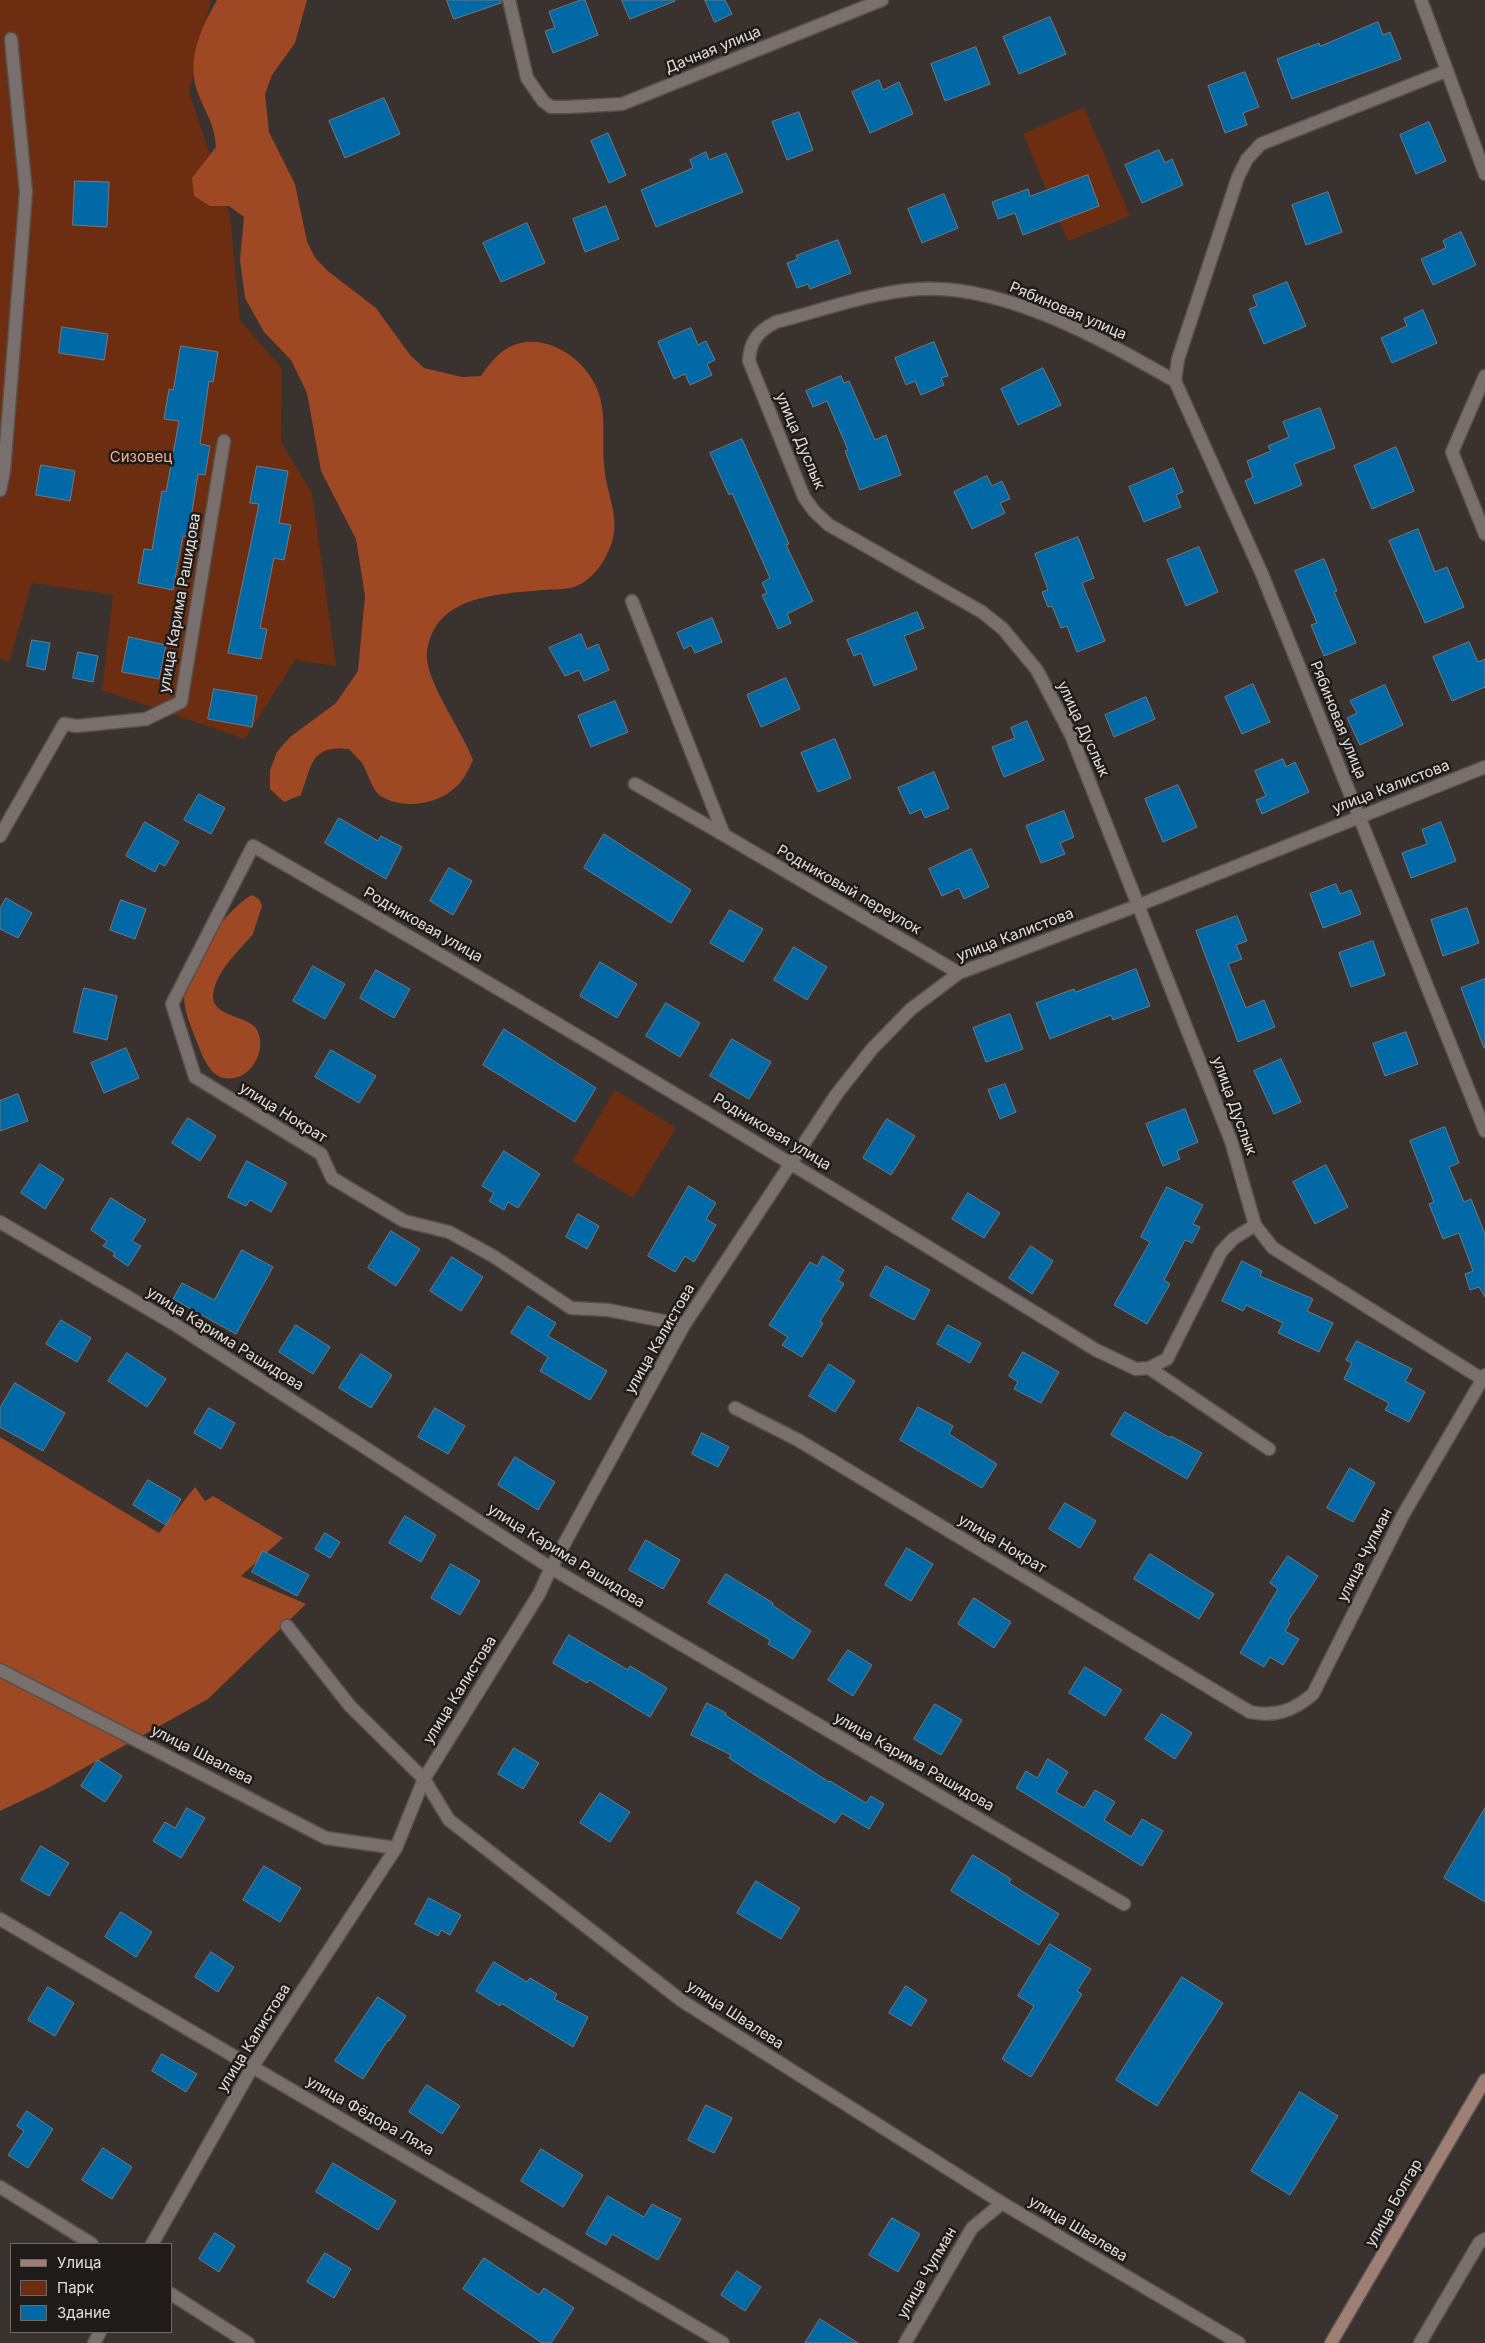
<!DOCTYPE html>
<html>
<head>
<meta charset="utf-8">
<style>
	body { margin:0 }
	#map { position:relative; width:1485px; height:2343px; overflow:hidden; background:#39322f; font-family:Inter,sans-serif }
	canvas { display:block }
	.legend { position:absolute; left:10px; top:2243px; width:162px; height:90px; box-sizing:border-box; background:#1e1b19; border:1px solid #6c6967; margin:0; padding:6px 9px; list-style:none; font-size:15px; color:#e2dedc }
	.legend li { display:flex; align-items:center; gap:10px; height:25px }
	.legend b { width:25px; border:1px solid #6c6967 }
</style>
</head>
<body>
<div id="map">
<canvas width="1485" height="2343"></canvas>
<ul class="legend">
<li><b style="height:6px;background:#9e7f74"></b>Улица</li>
<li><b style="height:14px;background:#6d2d11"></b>Парк</li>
<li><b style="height:14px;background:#0069a6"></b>Здание</li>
</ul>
</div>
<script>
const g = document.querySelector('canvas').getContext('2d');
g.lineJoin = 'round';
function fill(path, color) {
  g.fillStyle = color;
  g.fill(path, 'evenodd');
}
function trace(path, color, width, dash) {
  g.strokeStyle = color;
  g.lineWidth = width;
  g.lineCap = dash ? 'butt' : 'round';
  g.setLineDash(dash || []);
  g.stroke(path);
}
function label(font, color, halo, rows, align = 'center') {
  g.font = font + ' Inter,sans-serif';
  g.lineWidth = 5;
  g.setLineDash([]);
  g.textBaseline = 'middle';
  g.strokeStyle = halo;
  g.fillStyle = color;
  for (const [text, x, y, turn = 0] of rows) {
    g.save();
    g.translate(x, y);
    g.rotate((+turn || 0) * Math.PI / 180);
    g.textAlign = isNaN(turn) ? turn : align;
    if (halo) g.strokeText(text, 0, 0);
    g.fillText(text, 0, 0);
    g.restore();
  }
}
const green = new Path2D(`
	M0,0H211L189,92L230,216L240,320L282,369L281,442L312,493L336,666L295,660L245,739L102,690L113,595L32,583L9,662L0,659Z
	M1084,107L1130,216L1068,241L1023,134Z
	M615,1090L676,1128L633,1198L572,1161Z`);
const forest = new Path2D(`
	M217,0H307L295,43L272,75L265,94L269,132L295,184L307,242L316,259L329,272L376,308L410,355L424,368L462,377L481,376C488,366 495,356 506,349C542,327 588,359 599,394C607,419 601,447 605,473C607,491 617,514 614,532C611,554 595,580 574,587C565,590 553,589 544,590C499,594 433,595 427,653C424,679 463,732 473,760C468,771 462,784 451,791C433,805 401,809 381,796C372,791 368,772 362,763C358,758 353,754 349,749C311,745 312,764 301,795L284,802L270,789V770L277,752L290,737L336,703L358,671L365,596L356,539L321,471L307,393L291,360L264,332L245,298L240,260L244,217L229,206H210L194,196L192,178L216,147C214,123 208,118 199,96C185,62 200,30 217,0Z
	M252,895L259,899L262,906L253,934C238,952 214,973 213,997C213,1018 252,1015 258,1032C267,1053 248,1083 224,1078C211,1076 203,1058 199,1047C193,1031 184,1014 184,996C185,966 226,909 252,895Z
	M0,1437L159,1533L195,1487L205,1501L213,1496L283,1538L241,1576L306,1604L208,1699L48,1788L0,1811Z`);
const building = new Path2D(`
	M447,0H501V3L454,19Z
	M581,0H585L598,35L553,53L545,31L555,28L549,12Z
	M622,0H675V1L630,19Z
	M705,0H725L732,14L715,22Z
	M1050,17L1066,54L1019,74L1003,37Z
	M1378,22L1383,35L1390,32L1401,59L1292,99L1277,59L1319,43L1320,46Z
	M976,47L990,84L945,101L931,64Z
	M1245,72L1259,107L1243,113L1247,125L1225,133L1208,86Z
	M879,80L883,90L899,82L913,114L870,133L852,92Z
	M384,98L400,134L345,158L329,121Z
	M799,112L813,150L787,160L772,122Z
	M1429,122L1446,161L1416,174L1400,135Z
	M608,133L626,175L609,183L591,141Z
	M1159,150L1165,163L1172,159L1183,185L1142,203L1125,165Z
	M706,152L709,160L726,153L743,192L656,227L641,190L693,168L690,160Z
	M1088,175L1099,206L1023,235L1015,213L998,219L992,202L1028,189L1030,196Z
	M75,181L109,182L107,227L73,225Z
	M1328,192L1342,232L1306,245L1292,205Z
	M944,194L958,228L922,243L908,209Z
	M606,206L619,239L585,252L573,219Z
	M527,223L545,263L501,282L483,243Z
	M1461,232L1476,265L1433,285L1421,259L1446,248L1443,241Z
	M838,240L851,273L810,289L808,284L797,288L787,263L798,259L796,256Z
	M1287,282L1306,326L1264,344L1249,309L1257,306L1253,296Z
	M1423,310L1437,343L1392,363L1381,338L1407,326L1404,319Z
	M62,327L108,334L104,360L59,353Z
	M691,328L698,345L706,341L715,360L707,364L712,375L690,385L685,374L674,379L658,342Z
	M934,342L948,376L941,378L944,385L921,395L915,381L906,385L895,358Z
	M181,346L218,352L213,382L209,381L200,444L210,446L205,475L198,474L188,536H183L173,590L138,583L144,549L152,550L162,491L166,492L179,421L164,419L169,389L173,390Z
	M1043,368L1061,405L1018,425L1001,389Z
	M841,376L844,383L849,381L875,440L886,435L901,475L860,490L845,451L848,450L827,401L813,407L806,391Z
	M1320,408L1335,448L1294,464L1302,485L1255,504L1245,481L1253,477L1247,461L1271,451L1268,446L1289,437L1283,422Z
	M742,439L789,544L786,545L813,601L787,614L791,623L778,629L762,595L767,593L762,583L770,578L732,493L729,495L710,453Z
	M1396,447L1414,491L1372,509L1354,466Z
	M41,465L75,471L70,501L36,495Z
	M257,466L288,471L279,523L291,525L284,560L274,558L260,628L267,629L261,659L228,653L259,504L250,503Z
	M1173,468L1183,492L1176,495L1181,507L1144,522L1129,487Z
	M987,476L992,486L1002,481L1010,499L1000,503L1005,513L972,529L954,492Z
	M1418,529L1435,572L1447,567L1464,607L1425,623L1389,541Z
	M1078,537L1094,578L1082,583L1105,641L1077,652L1067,626L1061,628L1052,606L1048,607L1042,592L1048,590L1035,554Z
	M1199,547L1218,592L1186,606L1167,560Z
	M1324,559L1337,591L1334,592L1356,643L1324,656L1311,625L1317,623L1295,571Z
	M917,612L924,628L904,636L917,669L874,686L861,653L854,656L847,640Z
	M712,618L722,642L695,653L691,645L684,649L677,633Z
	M581,634L587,649L598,644L609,670L584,681L579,670L565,676L549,648Z
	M129,637L166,645L159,679L122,672Z
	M32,640L50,643L45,670L27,666Z
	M1469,642L1478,662L1485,659V687L1452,701L1433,657Z
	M78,652L98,656L93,682L73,678Z
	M786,678L800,709L761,727L747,695Z
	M1253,684L1270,722L1242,734L1225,697Z
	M1385,685L1403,725L1360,745L1347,718L1357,713L1350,701Z
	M214,689L257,696L252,727L208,719Z
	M1146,697L1155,719L1114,737L1105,715Z
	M615,701L628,732L591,747L578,716Z
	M1027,721L1044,760L1004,777L992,747L1015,738L1011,728Z
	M835,739L851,778L818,792L801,753Z
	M1283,759L1286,767L1295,762L1309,792L1262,814L1256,800L1266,796L1255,771Z
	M934,772L949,808L925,818L921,809L910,814L898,788Z
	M1178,785L1197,827L1163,842L1145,799Z
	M199,794L225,808L211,834L184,820Z
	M1064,811L1074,837L1060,843L1065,854L1041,863L1026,826Z
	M339,818L378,841L381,836L402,847L386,879L325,843Z
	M145,822L179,842L165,866L159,863L155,872L126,856Z
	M1441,822L1456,861L1411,878L1402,853L1427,844L1422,830Z
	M604,834L691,890L671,923L584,868Z
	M971,849L989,887L964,899L959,888L942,896L929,869Z
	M449,868L472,881L453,915L430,901Z
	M1336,884L1340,894L1351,890L1361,914L1323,928L1310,894Z
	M6,898L32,913L18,938L0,929V909Z
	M121,900L146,909L135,939L110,930Z
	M1467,908L1479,943L1443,956L1431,920Z
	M730,910L763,929L743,962L710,943Z
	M1237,916L1247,941L1236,945L1242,959L1228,964L1246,1008L1264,1000L1275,1027L1238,1042L1196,931Z
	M1373,941L1385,975L1351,987L1339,953Z
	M794,947L827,967L807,1000L774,980Z
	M600,962L637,984L617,1018L580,996Z
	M313,966L345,984L325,1019L293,1001Z
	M1136,969L1150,1006L1113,1020L1111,1015L1050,1039L1036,1003L1074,989L1075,992Z
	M376,970L410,989L394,1018L360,998Z
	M1485,979V1048H1484L1461,988Z
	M84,988L117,996L107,1040L74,1032Z
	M666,1003L700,1023L680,1057L646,1036Z
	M1010,1014L1023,1049L986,1062L973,1028Z
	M504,1029L596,1088L575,1122L483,1065Z
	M1406,1032L1418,1064L1385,1076L1373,1044Z
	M732,1039L771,1062L749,1099L710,1076Z
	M126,1048L139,1078L104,1093L91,1063Z
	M331,1050L376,1076L359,1103L315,1077Z
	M1281,1059L1301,1102L1274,1114L1254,1071Z
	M1005,1084L1016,1112L1000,1119L988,1090Z
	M18,1094L28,1121L0,1131V1101Z
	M1185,1109L1198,1142L1177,1151L1180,1159L1163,1166L1146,1124Z
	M188,1118L216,1136L200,1161L172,1143Z
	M887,1119L915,1136L891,1175L863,1158Z
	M1445,1127L1459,1163L1449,1167L1464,1202L1471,1199L1485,1234V1297L1479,1287L1470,1290L1465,1274L1473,1271L1459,1233L1443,1239L1429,1204L1434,1202L1410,1141Z
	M504,1151L540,1174L518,1208L508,1202L504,1210L489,1201L494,1193L482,1186Z
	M247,1161L287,1183L271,1212L250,1200L246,1206L228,1197Z
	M40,1164L64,1179L45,1209L21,1193Z
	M1326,1165L1348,1207L1315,1224L1293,1182Z
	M689,1186L716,1203L706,1219L716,1225L694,1262L685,1256L675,1272L648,1256Z
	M1167,1187L1203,1205L1193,1224L1200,1227L1192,1243L1185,1240L1164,1280L1170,1284L1147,1324L1114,1305L1150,1242L1141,1237Z
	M968,1193L1000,1213L984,1238L952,1219Z
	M111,1198L146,1220L132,1241L141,1246L128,1266L113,1256L115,1253L103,1246L107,1241L91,1230Z
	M578,1214L599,1226L587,1249L566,1237Z
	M391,1231L420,1249L396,1286L368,1268Z
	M1031,1246L1053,1261L1032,1294L1009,1278Z
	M242,1250L273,1267L236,1334L173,1299L182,1283L214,1300Z
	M823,1256L844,1270L838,1280L844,1284L820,1321L823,1323L802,1357L782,1345L788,1337L769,1325L810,1262L817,1266Z
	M452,1257L483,1277L461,1311L430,1291Z
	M1242,1261L1262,1271L1260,1276L1313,1299L1307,1311L1333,1323L1319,1352L1278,1333L1283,1323L1246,1305L1243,1311L1222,1301Z
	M886,1266L930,1290L914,1320L870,1296Z
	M528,1306L556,1323L548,1336L607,1371L590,1400L540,1371L548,1357L511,1333Z
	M61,1320L91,1338L77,1362L46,1344Z
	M296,1325L330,1347L313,1374L279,1352Z
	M948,1325L981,1343L970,1363L937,1344Z
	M1357,1341L1412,1369L1405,1381L1425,1392L1409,1422L1385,1410L1389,1403L1344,1379L1352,1363L1346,1360Z
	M1023,1352L1059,1372L1041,1403L1014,1389L1018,1382L1009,1376Z
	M127,1353L166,1379L147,1407L108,1381Z
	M361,1354L392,1375L371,1408L339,1388Z
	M829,1364L855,1381L835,1412L809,1396Z
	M15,1383L65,1413L43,1451L0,1427V1408Z
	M918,1407L953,1426L949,1434L997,1464L982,1488L900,1440Z
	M209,1408L235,1423L221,1449L194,1433Z
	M435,1408L465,1426L448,1454L418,1437Z
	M1125,1412L1170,1438L1171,1436L1202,1453L1187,1479L1111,1435Z
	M702,1433L729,1447L718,1467L692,1454Z
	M515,1457L555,1482L538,1510L498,1485Z
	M1350,1468L1375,1483L1353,1522L1327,1508Z
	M148,1480L181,1499L166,1525L133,1505Z
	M1065,1503L1096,1521L1080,1548L1049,1529Z
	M405,1516L436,1535L421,1562L389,1543Z
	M325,1533L340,1542L330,1558L315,1549Z
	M646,1540L680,1560L663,1589L629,1570Z
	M907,1548L933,1564L911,1601L885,1585Z
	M263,1551L309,1575L297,1596L252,1572Z
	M1150,1554L1214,1594L1199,1619L1134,1579Z
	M1288,1556L1318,1576L1288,1621L1290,1623L1285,1631L1299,1639L1283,1665L1270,1657L1264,1667L1240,1653L1278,1589L1270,1583Z
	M451,1564L480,1581L460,1615L431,1598Z
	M726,1574L773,1603L772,1605L811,1631L793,1659L768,1644L770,1640L708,1603Z
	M974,1598L1011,1622L994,1648L958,1624Z
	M569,1635L628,1670L630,1666L667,1688L650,1717L589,1680L587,1683L553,1663Z
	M848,1650L872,1665L853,1696L828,1680Z
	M1085,1667L1122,1690L1105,1716L1069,1693Z
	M707,1703L726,1713L725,1715L829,1782L830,1781L866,1803L871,1796L884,1804L869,1829L842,1813L835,1823L755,1775L729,1758L731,1755L691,1735Z
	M935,1704L962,1720L941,1755L914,1739Z
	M1162,1714L1192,1733L1175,1759L1145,1739Z
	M514,1748L539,1763L523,1789L498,1774Z
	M1048,1759L1068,1772L1056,1792L1084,1808L1095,1790L1115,1802L1104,1820L1131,1837L1142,1819L1163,1831L1142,1866L1016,1788L1026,1771L1037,1778Z
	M98,1760L122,1776L105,1802L81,1786Z
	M600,1793L630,1812L610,1842L580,1823Z
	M187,1808L205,1818L181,1858L153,1841L165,1822L175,1828Z
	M1485,1808V1902L1444,1878Z
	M41,1846L69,1863L49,1896L21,1880Z
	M973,1855L1011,1879L1009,1883L1059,1914L1039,1945L951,1891Z
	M264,1866L301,1888L280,1922L243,1900Z
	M756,1881L800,1908L781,1939L737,1913Z
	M429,1898L461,1915L450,1935L441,1930L438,1936L415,1924Z
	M121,1912L152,1932L136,1957L105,1937Z
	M1050,1944L1091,1969L1077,1991L1082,1994L1031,2077L1002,2059L1034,2006L1018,1996Z
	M211,1952L234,1967L218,1992L195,1977Z
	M494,1962L527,1982L530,1978L557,1994L554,1999L588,2017L573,2047L501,2003L500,2006L476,1991Z
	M1182,1977L1223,2003L1157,2106L1116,2080Z
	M906,1986L927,2000L911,2026L889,2013Z
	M48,1987L74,2003L55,2036L28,2020Z
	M378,1997L406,2016L389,2041L388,2040L363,2079L335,2061Z
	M162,2054L197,2074L186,2092L152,2071Z
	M427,2085L460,2106L442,2134L409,2112Z
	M1300,2092L1338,2116L1290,2195L1251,2171Z
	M706,2105L732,2118L714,2153L688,2140Z
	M27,2111L53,2129L28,2168L8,2155L24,2131L17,2126Z
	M103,2148L132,2167L112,2199L82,2180Z
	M541,2149L583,2175L563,2207L521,2181Z
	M333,2163L396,2201L378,2230L316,2192Z
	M608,2196L644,2217L652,2204L681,2219L658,2260L612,2234L606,2245L586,2234Z
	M892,2218L920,2234L898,2272L869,2255Z
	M215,2233L235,2246L219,2272L199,2259Z
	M325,2253L351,2269L334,2298L307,2282Z
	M484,2258L539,2295L544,2288L574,2308L551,2343H542L463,2289Z
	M737,2271L761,2287L745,2311L721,2295Z
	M820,2319L858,2343H805Z`);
const street = new Path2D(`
	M509,0L527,78L543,101L551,107H567L622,104L882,0
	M1421,0L1485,174
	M1446,71L1261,144L1247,159L1238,177L1178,359L1175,381L1262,574L1485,1131
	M1485,376L1452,452L1485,534
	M1175,381C1103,340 1005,284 920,289C872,292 823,310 776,322C758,331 750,341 749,361L804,497L814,511L829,525L982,612L1003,629L1037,670L1071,735L1231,1141L1255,1225L1273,1248L1482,1379
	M0,490L4,471L26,192L11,39
	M632,601L724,835L959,973
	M635,784L724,835
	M0,836L64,724L77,726L146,719L181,702L224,441
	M0,1222L174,1324L551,1568L1124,1904
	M684,1325L608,1310L571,1308L493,1256L449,1232L404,1221L332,1178L321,1154L195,1077L172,1004L253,846C537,1009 817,1178 1096,1350L1136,1369L1149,1368L1269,1449
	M1149,1368L1167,1359L1221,1252L1233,1239L1255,1225
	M735,1408L798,1440L1250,1712C1276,1717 1293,1711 1313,1694L1403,1515L1485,1375
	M287,1626L350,1706L424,1779L449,1820L682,2001L1002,2203L1239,2343
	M0,1670L326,1838L396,1848
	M0,1919L723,2343
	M0,2187L92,2244
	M152,2244L253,2066L396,1848L424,1779L539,1594L551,1568L684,1325L836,1095L872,1049L911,1009L959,973L1139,905L1485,767
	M171,2294L248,2343
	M94,2343L100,2332
	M905,2343L972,2228L1002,2203
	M1420,2343L1479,2243L1485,2239`);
const secondary = new Path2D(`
	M1331,2343L1485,2080`);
const streetNames = [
	["Дачная улица",713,50,-22],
	["Рябиновая улица",1068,311,23],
	["улица Дуслык",800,441,67],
	["улица Карима Рашидова",180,603,-80],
	["Рябиновая улица",1338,720,68],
	["улица Дуслык",1083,729,65],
	["улица Калистова",1391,787,-21],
	["Родниковый переулок",849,890,30],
	["Родниковая улица",423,925,30],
	["улица Калистова",1015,935,-21],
	["улица Дуслык",1234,1106,70],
	["улица Нократ",283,1113,32],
	["Родниковая улица",772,1132,31],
	["улица Карима Рашидова",225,1339,32],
	["улица Калистова",660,1339,-60],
	["улица Нократ",1002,1544,31],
	["улица Чулман",1365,1555,-63],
	["улица Карима Рашидова",566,1556,32],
	["улица Калистова",460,1690,-58],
	["улица Швалева",202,1755,27],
	["улица Карима Рашидова",914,1762,30],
	["улица Швалева",735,2015,33],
	["улица Калистова",254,2038,-58],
	["улица Фёдора Ляха",370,2116,30],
	["улица Болгар",1394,2203,-60],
	["улица Швалева",1078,2229,31],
	["улица Чулман",927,2273,-60]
];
const parkNames = [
	["Сизовец",141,457]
];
fill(green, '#6d2d11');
fill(forest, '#9f4824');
fill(building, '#0069a6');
trace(building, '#73797f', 1);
trace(street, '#57514e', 15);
trace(secondary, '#57514e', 15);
trace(street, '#79706d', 12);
trace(secondary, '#9e7f74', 12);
label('15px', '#e2dedc', '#1e1b19', streetNames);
label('15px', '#f7ae93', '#1e1b19', parkNames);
</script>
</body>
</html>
